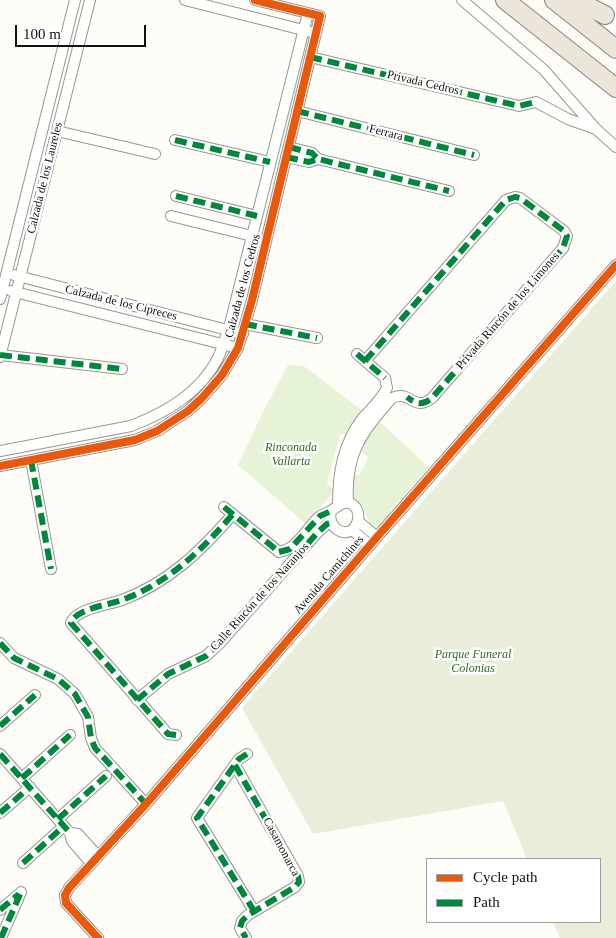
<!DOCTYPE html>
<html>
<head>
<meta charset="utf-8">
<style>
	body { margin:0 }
	#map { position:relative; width:616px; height:938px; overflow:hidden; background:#fdfcf7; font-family:"Times New Roman",serif }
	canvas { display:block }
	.legend { position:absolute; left:426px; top:858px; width:175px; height:65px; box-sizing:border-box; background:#fff; border:1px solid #a0a0a0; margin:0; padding:6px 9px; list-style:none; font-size:15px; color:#111 }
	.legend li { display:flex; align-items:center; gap:10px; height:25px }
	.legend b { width:25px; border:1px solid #a0a0a0 }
	.scale { position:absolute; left:15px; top:25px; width:131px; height:22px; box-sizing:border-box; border:2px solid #111; border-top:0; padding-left:6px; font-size:15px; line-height:18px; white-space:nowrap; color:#111; -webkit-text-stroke:4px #fff; paint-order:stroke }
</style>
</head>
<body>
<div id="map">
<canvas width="616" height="938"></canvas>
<ul class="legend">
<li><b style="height:6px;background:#e8590c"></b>Cycle path</li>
<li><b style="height:6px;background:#00873e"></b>Path</li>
</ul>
<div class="scale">100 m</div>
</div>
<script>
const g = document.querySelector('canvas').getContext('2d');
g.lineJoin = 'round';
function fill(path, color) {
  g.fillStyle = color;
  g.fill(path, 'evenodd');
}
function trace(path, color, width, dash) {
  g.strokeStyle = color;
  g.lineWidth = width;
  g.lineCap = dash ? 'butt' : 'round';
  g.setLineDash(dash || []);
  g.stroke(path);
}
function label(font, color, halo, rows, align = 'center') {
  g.font = font + ' "Times New Roman",serif';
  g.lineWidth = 5;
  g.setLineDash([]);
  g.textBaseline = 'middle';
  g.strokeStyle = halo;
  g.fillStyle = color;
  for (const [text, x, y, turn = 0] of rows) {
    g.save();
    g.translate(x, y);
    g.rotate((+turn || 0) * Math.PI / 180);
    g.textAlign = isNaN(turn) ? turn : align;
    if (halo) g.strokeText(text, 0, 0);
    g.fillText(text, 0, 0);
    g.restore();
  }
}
const green = new Path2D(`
	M288,365L304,366L363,411L348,434H340L327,483L333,489L332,494L306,524L238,465L263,412Z
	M380,422L429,467L391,510L387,520L380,526L370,524L363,508L353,499L352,475H360L368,457L359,449Z`);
const cemetery = new Path2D(`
	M616,281V938H560L553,922H600V859H527L503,801L313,834L242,708Z`);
const minor = new Path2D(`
	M185,0L311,32
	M462,0L543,69L596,129L616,147
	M310,57L519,106L536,102L568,119L596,129
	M297,111L474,155
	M57,131L155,154
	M175,140L270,162
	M289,147L312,153L318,159
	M286,157L309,162L318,159L449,191
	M176,196L257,216
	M171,216L252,236
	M14,275L243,334
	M11,291L238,348
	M0,299L75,0
	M245,324L317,338
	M0,355L122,369
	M0,357L90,0
	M0,451L131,426C167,412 200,393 218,358C223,347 226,335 230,324L308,13
	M31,460L51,569
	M0,466L135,440L157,431L188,411L202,398L222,375L238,348L252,300L320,16L255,0
	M348,503C345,454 361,433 392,398C410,389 414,413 432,398L563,248L567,236L564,231L520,198L515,197L506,200L365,361
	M338,504C338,473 343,444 362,419C371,409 381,400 387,388L385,378L357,354
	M224,507L279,552
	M358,521L377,537
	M352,530L370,545
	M279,552C283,551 287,550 290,548C302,540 309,526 319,517C322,514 326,514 329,512C338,507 346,496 356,508C359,513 359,518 357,523C350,541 326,530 331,511
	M0,643L14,658L58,679L75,694L88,717L91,738L95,748L146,804
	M137,700L168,674L206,656L220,643L318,532L327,524L331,523
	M0,726L35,695
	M176,735L168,734L71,623C75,609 108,605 122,600C168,583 201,551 233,514
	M0,754L70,833
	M247,754L239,759L197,818L254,911
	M235,765L298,876L299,882L295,887L248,915L242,921L240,928L246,938
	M22,778L70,735
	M0,813L30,787
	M58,819L106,776
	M70,833L72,841L91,863
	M70,833L78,834L97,855
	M23,863L64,826
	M0,910L18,895
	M1,938L21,892
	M98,938L66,903L65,895L69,888L146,804L377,537L616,265`);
const trunk = new Path2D(`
	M505,0L616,88
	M554,0L616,49
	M575,0L605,15`);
const quiet = new Path2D(`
	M310,57L519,106L536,102
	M297,111L474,155
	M175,140L270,162
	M289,147L312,153L318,159
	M286,157L309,162L318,159L449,191
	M176,196L257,216
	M245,324L317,338
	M357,354L385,378
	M0,355L122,369
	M365,361L506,200L515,197L520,198L564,231L567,236L563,248L432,398C422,406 416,404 407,397
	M31,460L51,569
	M224,507L279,552
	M279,552L290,549L320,516L331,511
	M0,643L14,658L58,679L75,694L88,717L91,738L95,748L146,804
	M137,700L168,674L206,656L220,643L318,532L327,524L331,523
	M0,726L35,695
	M176,735L168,734L71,623C75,609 108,605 122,600C168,583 201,551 233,514
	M0,754L70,833
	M247,754L239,759L197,818L254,911
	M235,765L298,876L299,882L295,887L248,915L242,921L240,928L246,938
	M22,778L70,735
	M0,813L30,787
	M58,819L106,776
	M23,863L64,826
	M0,910L19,894
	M1,938L21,892`);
const cycleway = new Path2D(`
	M0,466L135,440L157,431L188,411L202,398L222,375L238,348L252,300L320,16L255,0
	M98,938L66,903L65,895L69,888L146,804L377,537L616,265`);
const streetNames = [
	["Privada Cedros",423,83,13],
	["Ferrara",386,133,14],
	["Calzada de los Laureles",45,178,-76],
	["Calzada de los Cedros",243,286,-75],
	["Calzada de los Cipreces",121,303,14],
	["Privada Rincón de los Limones",508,311,-49],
	["Avenida Camichines",329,575,-49],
	["Calle Rincón de los Naranjos",260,597,-48],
	["Casamonarca",281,847,62]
];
const parkNames = [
	["Rinconada",291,448],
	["Vallarta",291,462],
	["Parque Funeral",473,655],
	["Colonias",473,669]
];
fill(green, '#e7f3d7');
fill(cemetery, '#e9eedb');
trace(minor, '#979795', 12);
trace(trunk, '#858482', 20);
trace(minor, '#fffffe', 10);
trace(trunk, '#ece5da', 18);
trace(quiet, '#00873e', 6, [12, 6]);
trace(cycleway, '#e8590c', 8);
label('12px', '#111', '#fff', streetNames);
label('italic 12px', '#2f6b1f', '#fff', parkNames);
</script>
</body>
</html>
